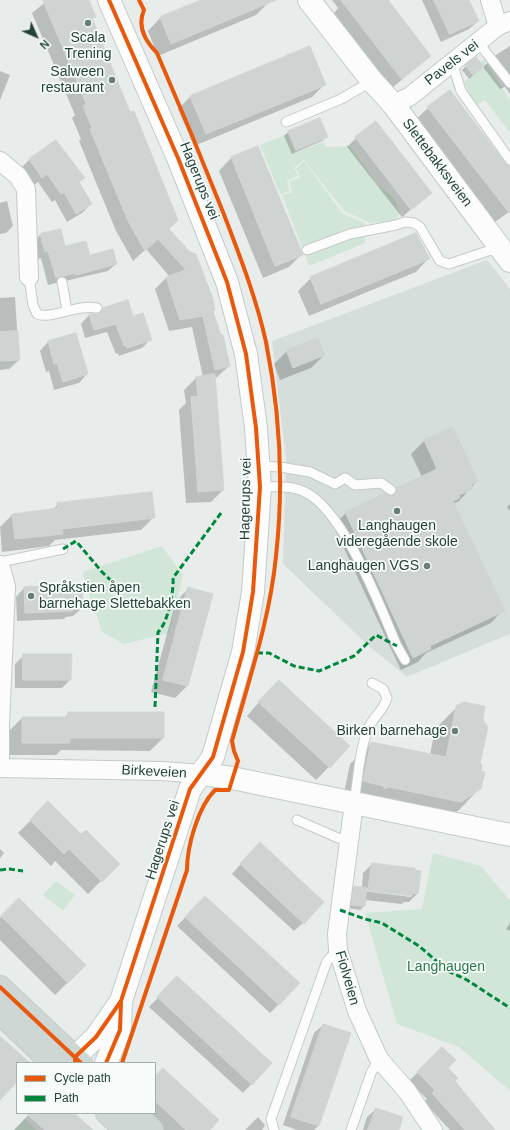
<!DOCTYPE html>
<html>
<head>
<meta charset="utf-8">
<style>
	body { margin:0 }
	#map { position:relative; width:510px; height:1130px; overflow:hidden; background:#e8edeb; font-family:Arial,sans-serif }
	canvas { display:block }
	.legend { position:absolute; left:16px; top:1062px; width:140px; height:52px; box-sizing:border-box; background:#f7fbf9; border:1px solid #a3b1ad; margin:0; padding:5px 7px; list-style:none; font-size:12px; color:#24423a }
	.legend li { display:flex; align-items:center; gap:8px; height:20px }
	.legend b { width:20px; border:1px solid #a3b1ad }
	.north { position:absolute; left:16px; top:16px; width:40px; height:40px; -webkit-text-stroke:3px #f7fbf9; paint-order:stroke; rotate:135deg; font-size:11px; font-weight:700; line-height:16px; text-align:center; color:#24423a }
	.north::after { content:''; display:block; margin:auto; width:14px; height:18px; background:#24423a; clip-path:polygon(50% 0,100% 100%,50% 72%,0 100%) }
</style>
</head>
<body>
<div id="map">
<canvas width="510" height="1130"></canvas>
<ul class="legend">
<li><b style="height:5px;background:#e8590c"></b>Cycle path</li>
<li><b style="height:5px;background:#00873e"></b>Path</li>
</ul>
<div class="north">N</div>
</div>
<script>
const g = document.querySelector('canvas').getContext('2d');
g.lineJoin = 'round';
function fill(path, color) {
  g.fillStyle = color;
  g.fill(path, 'evenodd');
}
function trace(path, color, width, dash) {
  g.strokeStyle = color;
  g.lineWidth = width;
  g.lineCap = dash ? 'butt' : 'round';
  g.setLineDash(dash || []);
  g.stroke(path);
}
function label(font, color, halo, rows, align = 'center') {
  g.font = font + ' Arial,sans-serif';
  g.lineWidth = 3.5;
  g.setLineDash([]);
  g.textBaseline = 'middle';
  g.strokeStyle = halo;
  g.fillStyle = color;
  for (const [text, x, y, turn = 0] of rows) {
    g.save();
    g.translate(x, y);
    g.rotate((+turn || 0) * Math.PI / 180);
    g.textAlign = isNaN(turn) ? turn : align;
    if (halo) g.strokeText(text, 0, 0);
    g.fillText(text, 0, 0);
    g.restore();
  }
}
const built = new Path2D(`
	M487,260L510,289V634L407,677L370,647L283,564L286,459L272,341Z`);
const green = new Path2D(`
	M484,60L510,100V133L485,100L476,106L464,82L484,67L480,62Z
	M287,134L295,153L323,142L327,147L350,146L378,185L394,198L400,213L395,221L370,223L344,211L304,160L294,168L298,176L287,181L290,191L280,194L260,145Z
	M304,161L343,214L365,223V243L309,266L282,195L292,192L289,182L300,177L296,169Z
	M162,546L183,575L169,633L124,644L102,632L82,572Z
	M433,853L481,866L510,901V1091L459,1047L397,1024L365,913L422,909Z
	M56,881L75,895L63,911L43,895Z
	M25,1119L36,1130H14Z`);
const shadow = new Path2D(`
	M48,0H87L95,16L91,20L168,229L212,312L229,366L217,377L214,378L223,490L211,502L186,503L179,410L186,403L184,390L196,378L203,377L192,327L169,331L155,289L166,278L170,277L146,249L133,261L116,231L79,141L81,139L72,118L75,115L32,13Z
	M204,0H267L268,3L256,15L158,56L148,31L160,18Z
	M332,0H387L430,56L392,88L334,13L338,8Z
	M422,0H468L478,21L469,29L441,42Z
	M510,46V94L505,87L500,89L483,67L496,55Z
	M466,66L483,67L469,79L462,70Z
	M0,71L10,75L0,100Z
	M324,85L312,97L194,146L178,109L191,96Z
	M428,108L510,171V211L495,222L415,120Z
	M320,119L327,137L322,141L292,154L284,136L288,132Z
	M356,138L431,193L402,217L347,147Z
	M55,141L83,178L79,182L91,204L82,213L67,222L55,200L52,202L38,182L33,186L21,168L29,160Z
	M257,147L302,254L289,267L263,278L219,171L231,158Z
	M7,201L13,226L6,233L0,234V203Z
	M60,230L65,248L116,264L108,271L48,285L41,258L37,259L33,243L40,235Z
	M428,259L416,272L309,316L298,291L311,278Z
	M15,297L19,360L9,369L0,370V298Z
	M103,309L132,317L150,340L142,348L119,356L118,353L116,354L107,332L85,338L81,324L89,315H98Z
	M48,342L87,374L79,383L54,390L49,371L46,372L40,351Z
	M287,351L324,355L311,368L280,380L274,364Z
	M452,428L477,481L459,501L453,504L503,610L491,623L426,653L418,662L401,670L333,525L346,513L389,496L397,488L422,477L411,454L424,441Z
	M58,504L154,517L141,530L55,540L49,546L2,552L0,527L12,515L52,510Z
	M510,504V511L507,507Z
	M24,588L71,589L82,608L73,616L66,617L64,619L17,621L16,597Z
	M189,588L187,686L175,698L151,692L176,601Z
	M24,655L70,680L62,688H15V664Z
	M266,694L349,746L316,780L247,716Z
	M457,707L479,765L480,788L459,810L439,823L342,803L350,764L372,743L430,755L435,729Z
	M69,713L163,738L150,751L61,750L56,755H9L10,730L22,718H64Z
	M48,803L81,836L118,864L88,894L55,861L51,866L18,833Z
	M0,849L4,853L0,858Z
	M251,852L303,923L294,931L232,874Z
	M372,864L417,894L409,902H404L402,904L365,900L364,906L360,910L348,908L350,891L354,887L362,888L363,873ZM364,889L411,894V897L363,891Z
	M19,899L85,965L55,995L0,940V918Z
	M196,906L279,1004L270,1013L177,926Z
	M510,923V931L506,929Z
	M169,986L271,1063L243,1093L149,1007Z
	M323,1025L318,1126L314,1130H297L283,1125L314,1033Z
	M442,1048L446,1068L454,1081L494,1130H450L424,1102L427,1099L409,1081Z
	M155,1077L209,1130H153L135,1113H155Z
	M376,1109L398,1130H363L367,1117Z
	M30,1113H73L91,1130H14Z
	M258,1117L265,1125L262,1130H245Z`);
const building = new Path2D(`
	M43,0H89L96,17L92,18L130,112L134,111L178,220L169,229L190,252L196,254L213,299L215,310L213,311L221,335H223L230,366L215,370L203,316L180,320L166,277L186,270L158,239L145,251L128,221L90,129L92,128L83,106L86,104Z
	M201,0H276L171,44L160,17Z
	M341,0H388L431,56L402,79Z
	M434,0H469L479,21L450,34Z
	M310,46L326,85L206,134L190,96Z
	M476,57L484,67L473,75L465,65Z
	M450,90L505,163L510,167V214L427,107Z
	M320,118L328,137L296,150L288,131Z
	M376,121L432,193L411,210L355,137Z
	M56,140L85,178L79,182L92,204L76,214L64,192L61,194L47,174L42,178L29,159Z
	M258,146L303,255L275,266L231,157Z
	M61,229L65,246L86,241L90,255L113,249L117,264L80,274L75,275V273L56,278L48,251L45,252L40,234Z
	M416,233L430,259L321,304L310,277Z
	M128,300L133,316L143,313L152,340L127,348L126,345L124,346L116,324L94,330L89,314H99L103,308Z
	M18,331L20,360L0,361V332Z
	M76,333L88,374L63,382L57,363L54,364L48,341Z
	M318,338L325,355L293,368L286,350Z
	M215,374L224,490L198,492L191,397L198,396L196,377Z
	M453,427L478,481L471,485L473,489L459,495L460,498L453,501L505,611L430,646L431,649L413,658L345,512L385,493L390,496L394,495L397,491L396,488L437,469L424,440Z
	M152,492L155,518L62,529L63,534L15,539L12,514L58,508L57,503Z
	M72,585V588L82,587L83,608H73V611L25,613L24,587Z
	M188,587L213,594L188,686L163,680Z
	M23,654H72L71,680H23Z
	M279,680L350,746L330,768L258,702Z
	M464,702L485,706L483,720L488,727L480,764L482,765L481,771L485,772L481,789L461,802L389,787L385,789L383,786L363,781L371,742L446,757L456,706Z
	M68,712H164V738H70V743H22V717H68Z
	M48,801L81,834L86,830L120,864L102,882L69,849L64,854L30,820Z
	M260,842L324,902L304,924L240,864Z
	M372,863L415,868V870L421,871L418,894L412,893V896L368,891Z
	M354,886L367,888L365,906L351,905Z
	M205,896L300,983L279,1005L185,917Z
	M19,898L86,965L68,983L1,916Z
	M177,976L272,1063L252,1085L157,997Z
	M323,1024L351,1033L319,1126L291,1117Z
	M0,1036L30,1063H17V1082L0,1100Z
	M442,1047L456,1060L448,1068L458,1078L455,1081L495,1130H465L432,1093L435,1090L417,1072Z
	M163,1068L219,1120L210,1130H186L155,1101V1076Z
	M376,1108L403,1117L399,1130H368Z
	M26,1113H74L93,1130H45Z`);
const lane = new Path2D(`
	M478,42L510,83
	M452,62L461,91L510,160
	M286,122L341,99L372,81
	M307,250L350,234L396,225L405,222L414,223L420,227L440,261L449,264L500,247
	M29,277L33,305L37,314C51,320 75,304 97,308
	M62,282L67,310
	M259,466L280,467L310,472L335,484L345,478L355,485L381,483L391,490
	M260,487C275,487 292,485 305,492C344,511 380,606 397,646L405,660
	M0,562L63,549
	M354,803C358,779 359,752 368,729C373,717 384,710 387,698L383,689L372,683
	M297,820L338,838L349,839
	M274,1130L271,1119L327,961L338,950
	M351,1130L371,1073L379,1059`);
const street = new Path2D(`
	M490,0L498,26
	M393,104L409,97L498,26L510,21
	M0,161L18,176L26,189L29,277
	M0,565L6,586L0,725V768
	M0,768L162,771L202,774
	M354,803L337,934L338,950L357,1011L379,1059L407,1091L433,1130`);
const secondary = new Path2D(`
	M309,0L372,81L393,104L510,261
	M202,774L232,778L510,835
	M75,1063V1057L96,1037L121,1001
	M106,1063L120,1030L121,1001L190,789L213,757L243,652L253,592L260,487L256,428L246,354L227,282L178,158L109,0`);
const primary = new Path2D(`
	M0,987L81,1063
	M0,1013L52,1063
	M107,1113L126,1130
	M134,1113L152,1130`);
const quiet = new Path2D(`
	M63,549L76,541L102,572L123,592
	M257,653H269L294,666L319,671L354,656L376,635L397,646
	M155,707L158,632C168,623 174,591 173,578L221,513
	M0,870L9,869L23,871
	M340,910L365,919L382,923L419,946L448,971L467,980L510,1008`);
const cycleway = new Path2D(`
	M0,987L81,1063
	M75,1063V1057L96,1037L121,1001
	M106,1063L120,1030L121,1001L190,789L213,757L243,652L253,592L260,487L256,428L246,354L227,282L178,158L109,0
	M122,1063L187,870C187,846 198,807 215,790H229L238,761L234,751L232,741C249,679 270,619 276,556C284,484 280,412 266,342C256,297 239,254 223,212C202,159 180,106 157,53C145,41 137,26 144,10L139,0`);
const markers = [
	[88,23,4,"#697e78"],
	[112,80,4,"#697e78"],
	[397,511,4,"#697e78"],
	[427,566,4,"#697e78"],
	[31,596,4,"#697e78"],
	[455,731,4,"#697e78"]
];
const poiNames = [
	["Scala",88,38,"center"],
	["Trening",88,54,"center"],
	["Salween",104,72],
	["restaurant",104,88],
	["Langhaugen",397,526,"center"],
	["videregående skole",397,542,"center"],
	["Langhaugen VGS",419,566],
	["Språkstien åpen",39,588,"left"],
	["barnehage Slettebakken",39,604,"left"],
	["Birken barnehage",447,731]
];
const streetNames = [
	["Pavels vei",452,63,-38],
	["Slettebakksveien",437,163,53],
	["Hagerups vei",199,181,68],
	["Hagerups vei",246,499,-89],
	["Birkeveien",154,772,3],
	["Hagerups vei",163,840,-72],
	["Fiolveien",347,978,74]
];
const parkNames = [
	["Langhaugen",446,967]
];
fill(built, '#d6dedb');
fill(green, '#d1e6d8');
fill(shadow, '#0003');
fill(building, '#cfd4d2');
trace(building, '#d1d6d4', 1);
trace(lane, '#c5cac8', 11);
trace(street, '#c5cac8', 20);
trace(secondary, '#c3cbc8', 24);
trace(primary, '#c3ccc9', 24);
trace(lane, '#fcfcfc', 9);
trace(street, '#fcfcfc', 18);
trace(secondary, '#fcfcfc', 22);
trace(primary, '#cfd7d5', 22);
trace(quiet, '#00873e', 3, [6, 3]);
trace(cycleway, '#e8590c', 4);
for (const [x, y, r, color] of markers) {
  const dot = new Path2D();
  dot.arc(x, y, r, 0, 2 * Math.PI);
  g.fillStyle = color;
  g.fill(dot);
  trace(dot, '#f7fbf9', 1.5);
}
label('14px', '#24423a', '#f7fbf9', poiNames, 'right');
label('14px', '#24423a', '#f7fbf9', streetNames);
label('14px', '#2d7a4b', '#f7fbf9', parkNames);
</script>
</body>
</html>
